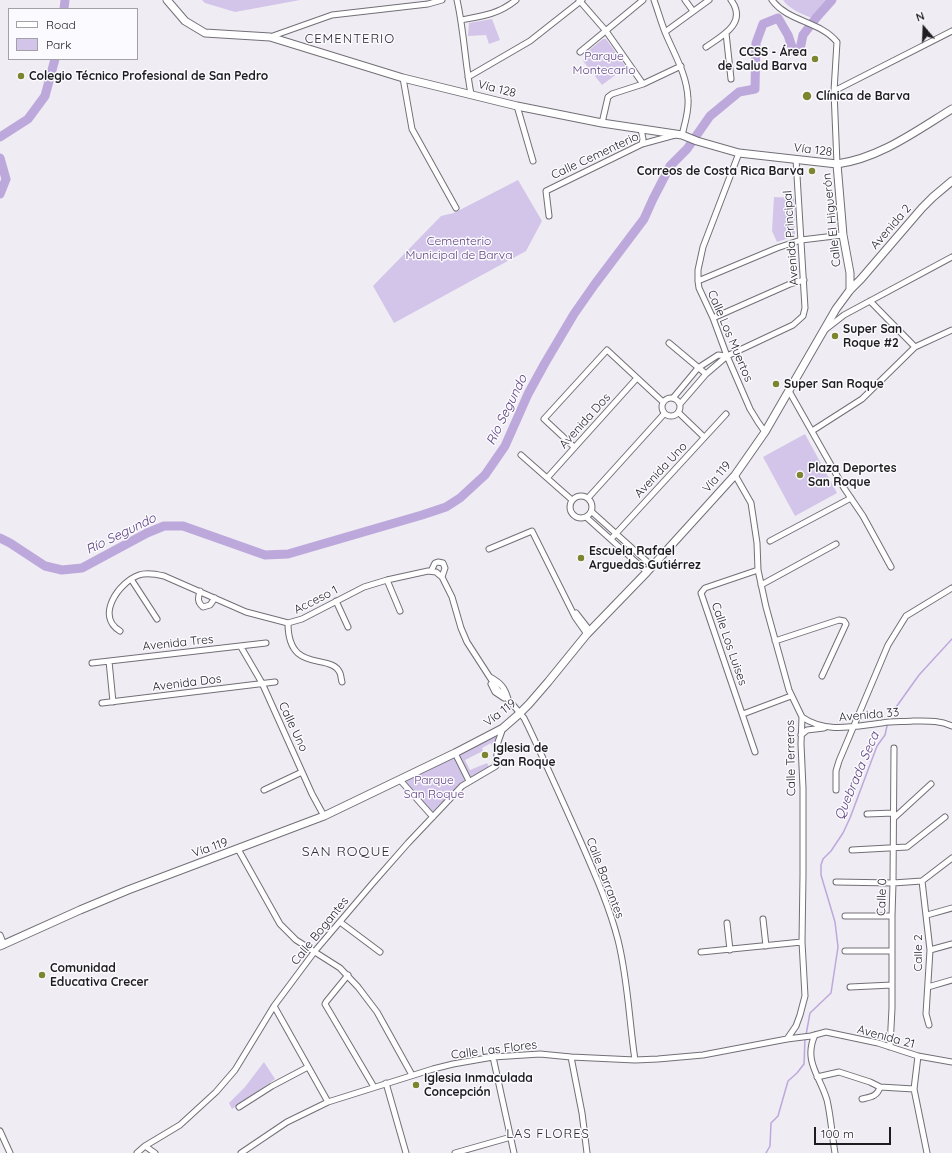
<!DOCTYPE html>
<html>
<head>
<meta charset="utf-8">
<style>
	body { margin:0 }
	#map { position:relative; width:952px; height:1153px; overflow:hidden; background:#efecf3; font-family:Quicksand,sans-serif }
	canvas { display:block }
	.legend { position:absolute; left:8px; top:8px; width:130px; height:52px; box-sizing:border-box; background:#fbfafe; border:1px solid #a2a1a5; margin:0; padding:5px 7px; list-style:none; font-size:12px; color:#1d1c1f }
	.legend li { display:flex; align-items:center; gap:8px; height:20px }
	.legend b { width:20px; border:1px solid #a2a1a5 }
	.north { position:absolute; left:904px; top:8px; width:40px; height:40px; -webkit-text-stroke:3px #fbfafe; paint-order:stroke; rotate:341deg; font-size:11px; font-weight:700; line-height:16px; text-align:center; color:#1d1c1f }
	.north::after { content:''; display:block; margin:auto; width:14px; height:18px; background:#1d1c1f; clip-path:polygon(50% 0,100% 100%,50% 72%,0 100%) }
	.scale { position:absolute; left:814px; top:1127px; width:77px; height:18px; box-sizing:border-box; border:2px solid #1d1c1f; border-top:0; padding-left:5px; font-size:12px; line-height:14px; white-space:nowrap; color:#1d1c1f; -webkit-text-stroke:3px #fbfafe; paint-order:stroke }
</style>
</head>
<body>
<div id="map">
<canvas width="952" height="1153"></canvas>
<ul class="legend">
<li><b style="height:5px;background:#fff"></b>Road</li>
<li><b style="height:11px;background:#d3c5e9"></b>Park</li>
</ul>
<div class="north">N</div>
<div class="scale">100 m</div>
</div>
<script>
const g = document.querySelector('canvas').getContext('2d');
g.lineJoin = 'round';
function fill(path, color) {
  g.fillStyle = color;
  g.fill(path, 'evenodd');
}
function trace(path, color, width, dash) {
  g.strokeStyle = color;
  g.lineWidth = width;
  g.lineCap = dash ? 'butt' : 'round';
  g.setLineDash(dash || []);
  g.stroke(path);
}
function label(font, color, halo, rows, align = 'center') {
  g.font = font + ' Quicksand,sans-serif';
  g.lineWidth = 3;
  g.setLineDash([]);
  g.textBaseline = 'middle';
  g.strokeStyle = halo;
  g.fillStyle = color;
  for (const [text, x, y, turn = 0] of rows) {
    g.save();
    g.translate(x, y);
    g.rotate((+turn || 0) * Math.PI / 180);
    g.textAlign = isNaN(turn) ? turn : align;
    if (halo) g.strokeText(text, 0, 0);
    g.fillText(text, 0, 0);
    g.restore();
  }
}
const green = new Path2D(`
	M202,0H300L235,12L205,3Z
	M783,0H828L812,18C802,14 789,9 783,0Z
	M492,19L500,40L489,44L486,35L468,36L469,23Z
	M603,39H606L626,67L602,85L583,61L589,56L588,51Z
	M518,180L542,221L526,251L394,323L373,286L441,216L454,213Z
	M774,197L794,198L795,236L777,242L772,231Z
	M805,434L837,493L795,516L763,457Z
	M496,736V765L470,779L459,754ZM491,743L496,758L493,760L494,765L489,767L487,763L470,770L465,760L483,751L482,748Z
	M455,757L466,779L432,812L405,781Z
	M264,1062L275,1079L232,1109L229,1103L245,1087Z`);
const stream = new Path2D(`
	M806,1035L810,1013L831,993L838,947L835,922L821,875V865L823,859L831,851L843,833L850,818L877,746L885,735L889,717L919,675L952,639
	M766,1153L770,1146L771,1123L778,1116L788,1081L797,1073L804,1064L805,1038`);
const river = new Path2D(`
	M64,9L65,0
	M0,137L28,119L45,96L55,59
	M0,158L6,179L0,194
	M0,538L10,543L45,566L62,570L82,568L147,533L164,526H183L265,555L288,554L422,515L446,507L460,498L485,475L505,446L528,394L545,363L574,314L595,284L644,219L653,199L670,166L687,149L710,116L739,92L755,89L756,43L763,24L778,18L788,35L793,50L800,49L803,35L816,18L832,0`);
const street = new Path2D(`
	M457,0C464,31 465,63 471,94
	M579,0L606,31L643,84
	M654,0C658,11 661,22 665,32C674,54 687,74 688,99C689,111 685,123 682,135
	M685,0L693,11
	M772,0C788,22 820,21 837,42L834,91L837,164
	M461,20C483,16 499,14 516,0
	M665,32L709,0
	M726,33L731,79
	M270,37L332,15L428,4L442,0
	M706,47C722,36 748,23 731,0
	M580,52L643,0
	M468,77L530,41L582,0
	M403,78L412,129L456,208
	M834,91L952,31
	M517,106L533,161
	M602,123L608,97L612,94L643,84L681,66
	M641,129L643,139L642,144
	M739,153L703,247L698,270V281L699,288L713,318L727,356L750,409L758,422L765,432
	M549,216L546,191L642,144L675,135
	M698,281L777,248L801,240L843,235
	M870,301L915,347
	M713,318L790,284L804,280
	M826,329L844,315L857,308L952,257
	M669,343L706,374
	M789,391L844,488L863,516L891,567
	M662 407a9 9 0 1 1 18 0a9 9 0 1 1-18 0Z
	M673,398L698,368L718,355L727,356
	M680,404L706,374L727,356L793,325L803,316L805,308L796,159
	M679,413L704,437
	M812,431L862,399L915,347L952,330
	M574,447L544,419L607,350L663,402
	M521,455L572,500
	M735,475L751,503L757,543L758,570L766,607L789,690L802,717L801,744L803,788V875L802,942L805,996L800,1015L796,1026L787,1039
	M548,477L637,378
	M570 507a11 11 0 1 1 22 0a11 11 0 1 1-22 0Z
	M588,498L664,414
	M592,512L652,566
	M586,517L647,572
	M611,539L726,414
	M770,541L851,498
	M489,549L532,531L575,617L587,634
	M431,571L435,563L438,562L443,563L445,568L442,577
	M131,579L157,619
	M387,580L400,611
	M761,585L836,544
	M200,591C198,598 197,602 203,607L210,605L215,598
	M336,601L348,627
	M576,613L590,631
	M288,623C288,675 331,652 340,673C341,675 341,679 342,682
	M120,631C95,616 119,582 139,575C147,572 156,574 164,576L246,612L288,623L302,619L364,587L387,580L428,571L436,572L442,577L452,597L461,628L467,642L498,690L508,699L524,718L528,726C546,764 563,802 580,840C594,872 609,905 618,940C628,980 629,1020 635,1060
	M775,641L839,620L844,621L846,624L822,676
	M241,647L262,683L312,794L324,816
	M109,661L113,702
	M92,663L266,643
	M490,677C501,683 505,688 508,699
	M491,684L495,692L504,698
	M102,703L275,682
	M743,714L791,696
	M802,717C826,734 855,726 882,723C892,721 903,722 913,721C927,721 939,720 952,726
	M801,735L807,730L824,728
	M755,752L701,593L705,588L758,570
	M455,753L469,781
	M400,780L433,817
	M264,790L302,772
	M836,790V771L839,761L888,645L906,616L952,588
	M867,814L894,813
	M894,818L931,784
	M238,849L280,924L296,940L340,968L358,987L377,1012L412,1075
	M852,850L907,847L945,817
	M922,881L930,950L926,1014L929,1025
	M836,882L893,883L922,881L952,858
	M927,915L952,908
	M845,916H892
	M763,919L766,946
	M340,922L380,952
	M727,923L730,950
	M0,935L4,945
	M930,950L952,944
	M845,951H892
	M701,952L802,942
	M348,975L326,1002L325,1004L374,1087
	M850,987L892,985
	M928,987L952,980
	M274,1006L328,1102
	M815,1035C803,1061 820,1076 827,1100C831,1117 832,1136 835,1153
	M890,1047L892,1008V916L893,883L894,748
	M918,1056L914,1089L927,1153
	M493,1057L514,1153
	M571,1057L582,1113L587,1153
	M817,1077L839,1072L870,1082L880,1087L914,1089
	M386,1083L406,1153
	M862,1099C870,1097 877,1097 880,1087
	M239,1107L272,1086L308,1067
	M0,1131L10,1153
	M145,1146L155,1153
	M137,1153L145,1146L180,1125L216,1092L235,1070L274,1006L315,951L372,884L408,843L462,786L496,766L498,742L503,728
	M241,1153L287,1122L328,1102L433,1069L453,1064L493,1057L540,1054L571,1057L635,1060L658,1059L703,1055L787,1039L811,1036L826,1032L878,1043L918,1056L952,1062
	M455,1153L511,1137`);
const secondary = new Path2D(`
	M167,0L185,21L205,33L270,37L403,78L517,106L602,123L682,135L697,141L739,153L837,164C880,158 916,131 952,109
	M837,164L843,235L850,273V290
	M0,946L80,910L128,890L324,816L455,753L503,728L519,714L529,704L548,682L587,634L647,572L735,475L765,432L836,309L850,290L861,279L922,208L933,197L952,181`);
const markers = [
	[815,59,4,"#7e8531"],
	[21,76,4,"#7e8531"],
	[807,96,5,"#7e8531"],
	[812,171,4,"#7e8531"],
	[835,336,4,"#7e8531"],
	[776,384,4,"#7e8531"],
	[800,475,4,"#7e8531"],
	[581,558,4,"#7e8531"],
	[485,755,4,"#7e8531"],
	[42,975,4,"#7e8531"],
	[416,1085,4,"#7e8531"]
];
const poiNames = [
	["CCSS - Área",807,52,"right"],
	["de Salud Barva",807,66,"right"],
	["Colegio Técnico Profesional de San Pedro",29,76],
	["Clínica de Barva",816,96],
	["Correos de Costa Rica Barva",804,171,"right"],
	["Super San",843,329],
	["Roque #2",843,343],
	["Super San Roque",784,384],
	["Plaza Deportes",808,468],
	["San Roque",808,482],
	["Escuela Rafael",589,551],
	["Arguedas Gutiérrez",589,565],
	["Iglesia de",493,748],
	["San Roque",493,762],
	["Comunidad",50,968],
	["Educativa Crecer",50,982],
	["Iglesia Inmaculada",424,1078],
	["Concepción",424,1092]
];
const parkNames = [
	["Parque",604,56],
	["Montecarlo",604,70],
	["Cementerio",459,241],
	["Municipal de Barva",459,255],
	["Parque",434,780],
	["San Roque",434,794]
];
const streetNames = [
	["Vía 128",497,89,14],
	["Vía 128",813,150,7],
	["Calle Cementerio",595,156,-25],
	["Calle El Higuerón",832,220,-96],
	["Avenida 2",891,227,-49],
	["Avenida Principal",791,238,-94],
	["Calle Los Muertos",730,336,67],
	["Avenida Dos",585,421,-48],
	["Avenida Uno",661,470,-47],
	["Vía 119",717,477,-50],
	["Acceso 1",316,600,-27],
	["Avenida Tres",178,643,-6],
	["Calle Los Luises",729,644,71],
	["Avenida Dos",187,683,-7],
	["Vía 119",500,713,-38],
	["Avenida 33",869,715,-5],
	["Calle Uno",293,727,65],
	["Calle Terreros",791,758,-91],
	["Vía 119",210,848,-19],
	["Calle Barrantes",605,878,69],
	["Calle 0",882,897,-88],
	["Calle Bogantes",320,931,-51],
	["Calle 2",918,953,-90],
	["Avenida 21",886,1037,15],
	["Calle Las Flores",494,1050,-7]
];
const neighbourhoodNames = [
	["CEMENTERIO",350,39],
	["LAS FLORES",548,1134]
];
const waterNames = [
	["Río Segundo",507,410,-64],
	["Río Segundo",121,534,-26],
	["Quebrada Seca",857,776,-67]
];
const quarterNames = [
	["SAN ROQUE",346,852]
];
fill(green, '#d3c5e9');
trace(stream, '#bda8dc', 1.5);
trace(river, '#bda8dc', 9);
trace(street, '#726f76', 7);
trace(secondary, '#726f76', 9);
trace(street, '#fff', 5);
trace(secondary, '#fff', 7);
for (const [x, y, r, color] of markers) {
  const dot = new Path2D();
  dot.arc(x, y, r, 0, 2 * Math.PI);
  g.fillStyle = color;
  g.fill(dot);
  trace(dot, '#fbfafe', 1.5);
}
label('bold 12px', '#1d1c1f', '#fbfafe', poiNames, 'left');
label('12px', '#5f4282', '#fbfafe', parkNames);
label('12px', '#1d1c1f', '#fbfafe', streetNames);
g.letterSpacing = '1px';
label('13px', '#2c2a30', '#fbfafe', neighbourhoodNames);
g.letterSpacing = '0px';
label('italic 13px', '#573a7a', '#fbfafe', waterNames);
g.letterSpacing = '1px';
label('14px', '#2c2a30', '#fbfafe', quarterNames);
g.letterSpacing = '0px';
</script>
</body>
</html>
